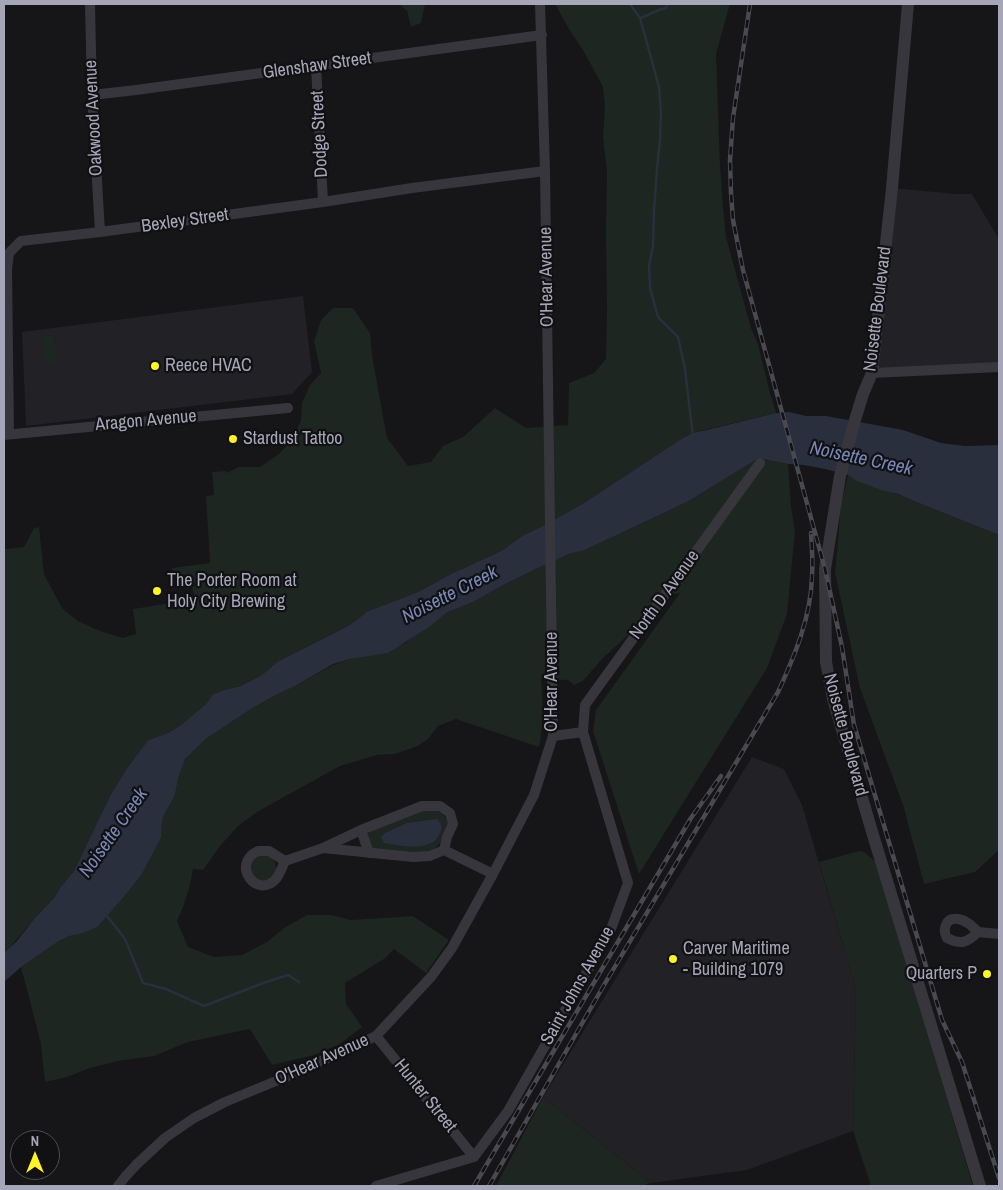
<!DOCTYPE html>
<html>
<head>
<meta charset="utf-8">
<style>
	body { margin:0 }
	#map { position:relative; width:1003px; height:1190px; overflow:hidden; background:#161517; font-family:"Archivo Narrow",sans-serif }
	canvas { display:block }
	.frame { position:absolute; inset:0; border:5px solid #a6a6b9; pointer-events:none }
	.north { position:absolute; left:10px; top:1130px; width:50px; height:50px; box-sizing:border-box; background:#111012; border:1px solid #4d4c55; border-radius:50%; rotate:0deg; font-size:14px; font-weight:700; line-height:20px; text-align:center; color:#a6a6b9 }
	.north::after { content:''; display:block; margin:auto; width:18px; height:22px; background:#fff526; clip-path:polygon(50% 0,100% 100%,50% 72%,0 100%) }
</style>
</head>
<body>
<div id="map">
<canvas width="1003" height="1190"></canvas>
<div class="frame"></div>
<div class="north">N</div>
</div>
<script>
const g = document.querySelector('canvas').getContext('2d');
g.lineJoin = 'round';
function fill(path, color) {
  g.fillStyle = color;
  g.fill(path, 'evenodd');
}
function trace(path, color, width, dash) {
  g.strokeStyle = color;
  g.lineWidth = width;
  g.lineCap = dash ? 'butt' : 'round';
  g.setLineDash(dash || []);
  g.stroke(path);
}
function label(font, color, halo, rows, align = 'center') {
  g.font = font + ' "Archivo Narrow",sans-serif';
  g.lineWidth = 4.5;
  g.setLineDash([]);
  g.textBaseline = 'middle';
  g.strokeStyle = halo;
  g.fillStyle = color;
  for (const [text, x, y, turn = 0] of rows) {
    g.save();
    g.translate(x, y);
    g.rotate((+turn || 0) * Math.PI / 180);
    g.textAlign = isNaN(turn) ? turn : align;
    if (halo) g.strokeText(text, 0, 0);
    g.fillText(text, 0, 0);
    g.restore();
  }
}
const built = new Path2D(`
	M892,188L957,194H972L999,239V367L872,373Z
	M303,296L312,372L292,394L26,426L22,332Z
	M752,757L784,769L802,805L856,990L853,1131L747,1170L651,1183L543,1097Z`);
const green = new Path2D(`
	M399,4H425L421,23L411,27L407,11Z
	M555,4H730L716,54L720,165L723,206L726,237L751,328L758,344L769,389L776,413L692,433L678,441L584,503L543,526L522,536L503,550L451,574L418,592L392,602L368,611L350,625L277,662L262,675L241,686L224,690L213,694L206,704L181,725L168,733L148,740L128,767L111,794L74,871L62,885L54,898L34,919L7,951L4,953V547L6,549L24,547L34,528L39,527L44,574L62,608L78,621L100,631L123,638L136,634L133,609L177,602L176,600L182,599V597L194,595L192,587L195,586V583L192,584L190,576L178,578L177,577H173L172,568L210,563L206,496L214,495L212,472L226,471V473L239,467H260L279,454L293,438L301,420L302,403L310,385L321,373L314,341L321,320L333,308H353L370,333L372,355L387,438L408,466L431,462L443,446L463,437L495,408L526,428L568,425L569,383L594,373L606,359L607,309L606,230L607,173L603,137L605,107L603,87L583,50L569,29Z
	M54,335L58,362L45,364L41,337Z
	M759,458L788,464L791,506L795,532L787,614L767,668L639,874L593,731L596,710L680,593L661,596L627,636L602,659L583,681L574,685L568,680L541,679C543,702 544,724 539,747L456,719L438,726L428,739L418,746L395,754L377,755L340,766L257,812L239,825L221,845L203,870L193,869C190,888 185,904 177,921L188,947L214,957L242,955L267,942L284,928L307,915H331L351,920L413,916L449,940L426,973L394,949L384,959L345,983L346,1004L362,1027L340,1044L314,1055L272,1065L250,1029L188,1042L154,1056L118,1061L90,1068L67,1077L45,1082L41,1044L21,967L59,941L69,936L142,874L161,838V830L163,817L175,795L178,779L185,759L207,738L248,711L270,698L295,686L333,665L350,659L365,656L405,643L446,613L473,602L505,584L534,570L569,554L585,550L687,502Z
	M848,475C867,488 889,489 909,499L999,535V850L975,872L924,884L904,808L860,688L835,573L841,505Z
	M435,810C444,813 446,817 449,826C443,838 440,848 427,853L372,849L367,838L370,830L416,811Z
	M859,851L864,852L876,862L973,1186H871L853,1131L856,990L819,862Z
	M250 868a13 13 0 1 1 26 0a13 13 0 1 1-26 0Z
	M543,1097L651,1183L641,1186H496Z`);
const water = new Path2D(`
	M789,412L806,416H826L903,430L941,443L965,446L999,445V535L909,499L898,494L881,490L857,481L848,475L825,469L804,465L788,464L759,458L687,502L585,550L569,554L534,570L505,584L473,602L446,613L429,627L388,653L350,659L333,664L295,686L270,698L248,711L207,738L185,759L178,779L175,795L163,817L161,830V838L142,874L121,900L97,927L83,933L69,936L59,941L21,967L4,982V953L17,941L34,919L54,898L62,885L74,871L111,794L128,767L148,740L168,733L181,725L206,704L213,694L224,690L241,686L262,675L277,662L350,625L368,611L392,602L418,592L451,574L503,550L522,536L543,526L584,503L678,441L692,433L707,430L776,413Z
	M437,819C441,823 443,828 440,833C433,853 400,846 384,843L381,837L385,833L407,823Z`);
const stream = new Path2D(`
	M630,4L640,18L659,87L661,113L660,140L657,169L654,210L653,246L649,266L650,288L658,317L678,337L685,369L693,437
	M640,18C649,15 656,10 666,8L667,4
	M107,916L125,939L143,983L166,989L204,1006L266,982L288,975L299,982`);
const minor = new Path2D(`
	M90,4L92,95L100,232
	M316,66L323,202
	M92,95L136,90L542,35
	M872,373L999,367
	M9,434L7,269L9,253L21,241L100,232L323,202L412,188L545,171
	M4,435L288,408
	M553,736L583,732
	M361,830L369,853
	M444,850L493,874
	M258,851H269L285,861C282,867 280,874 276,879C257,900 230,864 258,851Z
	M285,861L323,848L361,830L422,806H440L450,813L453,824L447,837L444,850L430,856L413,857L323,848
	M978,932C967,943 961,945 947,938C942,929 946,917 958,919C966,920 972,926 978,932L999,934
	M376,1036L474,1157
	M118,1186L125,1177L137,1164L165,1138L194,1118L225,1102L293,1074L376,1036L431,977L452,948L493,874L534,795L553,736L545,171L540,4
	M376,1186L474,1157L508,1111L611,929L628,883L583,732L585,705L760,463`);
const tertiary = new Path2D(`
	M908,4L892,188L872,373L863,394L855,420L840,476L825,569L826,662L833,699L873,835L980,1186`);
const rail = new Path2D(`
	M750,4L733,118L730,160L731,193L733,220L743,270L825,569L842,647L854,725L942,1020L962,1062L999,1178
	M474,1186L691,818L721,776
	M489,1186L604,985L778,692C795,655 811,617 812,576C813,562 812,547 811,533`);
const markers = [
	[155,366,5,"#fff526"],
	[233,439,5,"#fff526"],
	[157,591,5,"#fff526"],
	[673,959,5,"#fff526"],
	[987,974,5,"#fff526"]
];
const streetNames = [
	["Glenshaw Street",317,66,-8],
	["Oakwood Avenue",94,118,-93],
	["Dodge Street",320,134,-93],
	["Bexley Street",185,221,-8],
	["O'Hear Avenue",547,277,-91],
	["Noisette Boulevard",878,309,-83],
	["Aragon Avenue",146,421,-5],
	["North D Avenue",665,595,-54],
	["O'Hear Avenue",552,682,-90],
	["Noisette Boulevard",845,735,75],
	["Saint Johns Avenue",578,986,-61],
	["O'Hear Avenue",322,1060,-24],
	["Hunter Street",425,1096,51]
];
const poiNames = [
	["Reece HVAC",165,366],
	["Stardust Tattoo",243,439],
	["The Porter Room at",167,581],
	["Holy City Brewing",167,602],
	["Carver Maritime",683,949],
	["- Building 1079",683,970],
	["Quarters P",977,974,"right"]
];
const waterNames = [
	["Noisette Creek",861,459,12],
	["Noisette Creek",450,595,-27],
	["Noisette Creek",114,833,-55]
];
fill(built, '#222125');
fill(green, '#1d2620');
fill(water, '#2a2f3d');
trace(stream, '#2a2f3d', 2.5);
trace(minor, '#37363d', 10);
trace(tertiary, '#37363d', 12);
trace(rail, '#494952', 4.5);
trace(rail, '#111012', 2.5, [8]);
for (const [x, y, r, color] of markers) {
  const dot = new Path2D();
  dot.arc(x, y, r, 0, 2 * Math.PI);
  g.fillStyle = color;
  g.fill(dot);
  trace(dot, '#111012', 2);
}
label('18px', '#a6a6b9', '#111012', streetNames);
label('18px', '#a6a6b9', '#111012', poiNames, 'left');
label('italic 19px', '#7988b7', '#111012', waterNames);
</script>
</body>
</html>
